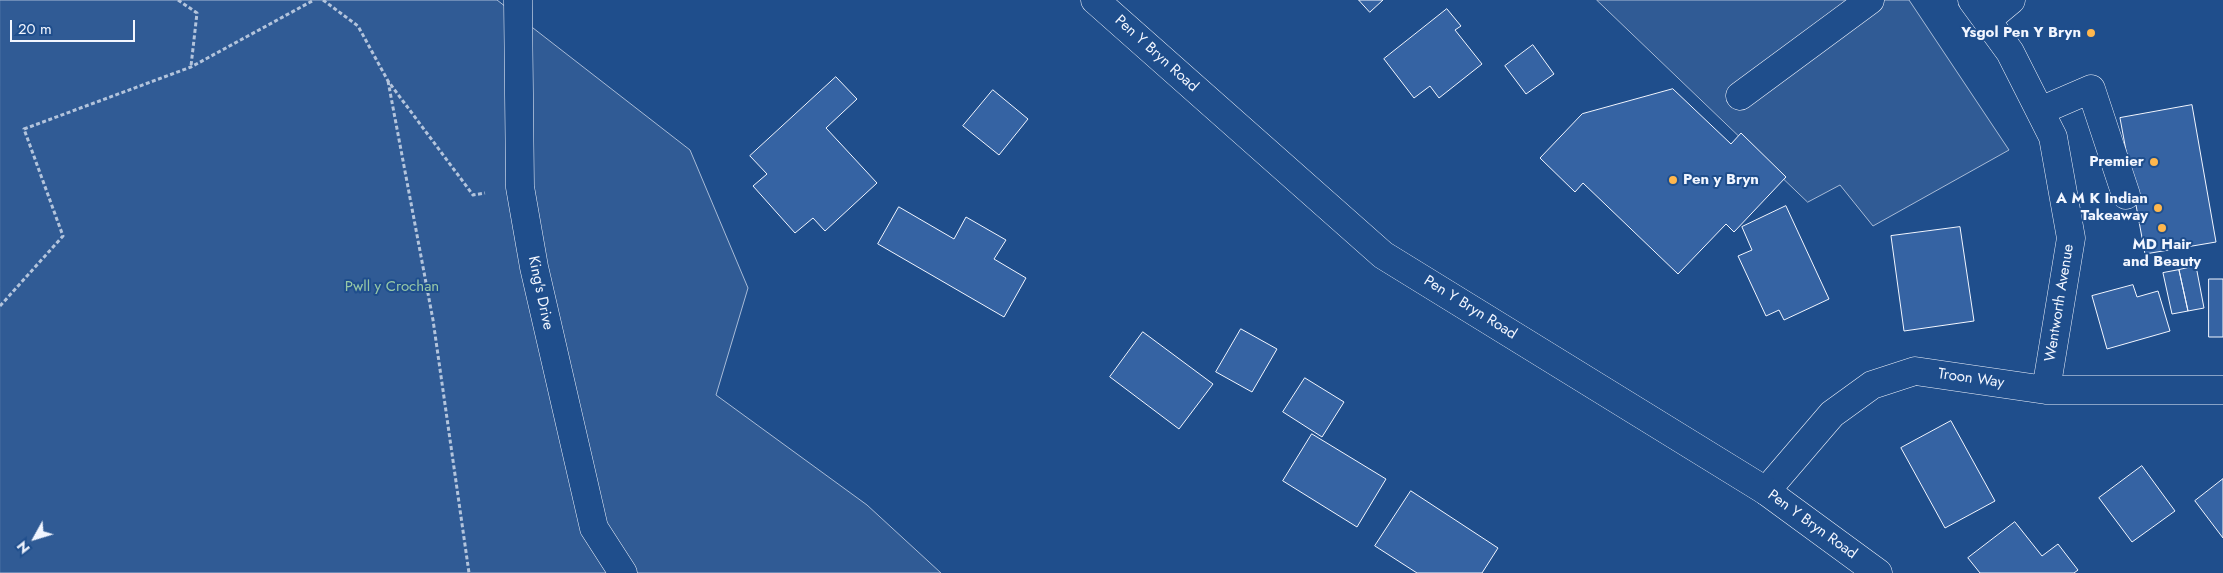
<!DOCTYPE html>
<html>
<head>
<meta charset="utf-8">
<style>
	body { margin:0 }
	#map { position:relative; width:2223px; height:573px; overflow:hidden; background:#1f4e8c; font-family:Jost,sans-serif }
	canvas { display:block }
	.north { position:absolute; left:10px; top:513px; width:50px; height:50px; -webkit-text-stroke:4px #1f4e8c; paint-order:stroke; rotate:231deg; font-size:14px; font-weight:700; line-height:20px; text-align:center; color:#f2f6ff }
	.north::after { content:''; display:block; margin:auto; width:18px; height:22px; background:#f2f6ff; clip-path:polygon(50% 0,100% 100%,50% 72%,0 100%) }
	.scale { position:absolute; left:10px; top:20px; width:125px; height:22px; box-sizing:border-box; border:2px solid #f2f6ff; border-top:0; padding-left:6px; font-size:15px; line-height:18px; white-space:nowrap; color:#f2f6ff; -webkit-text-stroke:4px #1f4e8c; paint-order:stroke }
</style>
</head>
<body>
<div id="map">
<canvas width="2223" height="573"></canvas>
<div class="north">N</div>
<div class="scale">20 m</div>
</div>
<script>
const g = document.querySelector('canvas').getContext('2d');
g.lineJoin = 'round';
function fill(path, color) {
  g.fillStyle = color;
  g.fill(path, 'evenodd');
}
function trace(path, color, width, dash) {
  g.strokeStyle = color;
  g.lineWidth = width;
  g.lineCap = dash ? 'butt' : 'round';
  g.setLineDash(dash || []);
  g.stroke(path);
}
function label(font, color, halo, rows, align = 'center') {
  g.font = font + ' Jost,sans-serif';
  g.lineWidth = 4;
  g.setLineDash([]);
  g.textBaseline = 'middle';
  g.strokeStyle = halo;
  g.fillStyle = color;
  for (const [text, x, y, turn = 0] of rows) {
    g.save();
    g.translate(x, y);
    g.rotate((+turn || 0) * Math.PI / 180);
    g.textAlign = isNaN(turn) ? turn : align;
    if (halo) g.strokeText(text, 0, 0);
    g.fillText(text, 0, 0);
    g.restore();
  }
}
const built = new Path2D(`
	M0,0H497L690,150L748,288L716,395L867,505L941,573H0Z
	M1597,0H1909L2009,150L1873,226L1840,185L1808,202Z`);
const building = new Path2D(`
	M1359,0H1383L1370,12Z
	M1447,9L1461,26L1455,30L1482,64L1439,98L1430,86L1414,98L1384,59Z
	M1533,45L1554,74L1526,94L1505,66Z
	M836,77L857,99L826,128L877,183L825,231L813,218L795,233L753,186L767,174L750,156Z
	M1673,89L1731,144L1741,133L1786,177L1734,232L1726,224L1678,274L1583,183L1575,192L1540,158L1582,114Z
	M993,90L1028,119L999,155L963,126Z
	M2192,105L2216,242L2145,254L2120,118Z
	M1786,206L1829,299L1784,320L1779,310L1766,316L1738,256L1752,250L1742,227Z
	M899,207L954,239L966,217L1006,240L994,259L1026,278L1004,317L878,244Z
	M1960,227L1974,321L1904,331L1891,236Z
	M2196,266L2204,308L2188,311L2179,270Z
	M2179,270L2188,311L2172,314L2163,273Z
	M2209,279H2223V337H2209Z
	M2133,285L2137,297L2158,291L2170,331L2107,349L2092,296Z
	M1241,329L1277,349L1252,392L1216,372Z
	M1143,332L1213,384L1179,429L1110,377Z
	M1305,378L1344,402L1322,437L1283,412Z
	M1951,421L1995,501L1945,528L1901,448Z
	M1312,434L1386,479L1357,527L1283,481Z
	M2142,466L2175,511L2132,542L2099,498Z
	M2223,479V538L2195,501Z
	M1411,491L1498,548L1482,573H1417L1375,546Z
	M2015,522L2042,556L2058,544L2078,570L2074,573H1980L1968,558Z`);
const path = new Path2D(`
	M178,0L197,13L191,66
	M323,0L358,26L388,81L473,195L485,193
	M388,81L433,320L469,573
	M0,306L63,236L24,129L191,67L314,0`);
const minor = new Path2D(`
	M1972,0L2010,52L2053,137L2071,238L2046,390
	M1987,20L2011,0
	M1740,96L1870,0
	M2040,111L2091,89L2126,195
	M1766,491L1832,414L1872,385L1915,371L2046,390H2223`);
const major = new Path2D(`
	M518,0L520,187L534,267L594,528L623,573
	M1095,0L1383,255L1766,491L1878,573`);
const markers = [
	[2091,33,5,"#ffb74d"],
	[2154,162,5,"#ffb74d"],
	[1673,180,5,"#ffb74d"],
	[2158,208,5,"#ffb74d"],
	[2162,228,5,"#ffb74d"]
];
const poiNames = [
	["Ysgol Pen Y Bryn",2081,33],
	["Premier",2144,162],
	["Pen y Bryn",1683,180,"left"],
	["A M K Indian",2148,199],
	["Takeaway",2148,216],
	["MD Hair",2162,245,"center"],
	["and Beauty",2162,262,"center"]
];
const streetNames = [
	["Pen Y Bryn Road",1156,54,42],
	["King's Drive",540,293,78],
	["Wentworth Avenue",2060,303,-81],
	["Pen Y Bryn Road",1470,308,32],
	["Troon Way",1971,379,8],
	["Pen Y Bryn Road",1812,525,36]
];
const parkNames = [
	["Pwll y Crochan",392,287]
];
fill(built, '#305b95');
trace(built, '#a8bbd7', 1);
fill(building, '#3563a3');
trace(building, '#f2f6ff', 1);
trace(minor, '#f2f6ff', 29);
trace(major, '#f2f6ff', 29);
trace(path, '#b3c4dc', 3, [4, 2.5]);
trace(minor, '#1f4e8c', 28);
trace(major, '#1f4e8c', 28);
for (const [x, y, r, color] of markers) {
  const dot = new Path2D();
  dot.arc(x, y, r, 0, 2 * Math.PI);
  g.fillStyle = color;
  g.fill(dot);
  trace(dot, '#1f4e8c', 2);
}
label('bold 15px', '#f2f6ff', '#1f4e8c', poiNames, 'right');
label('15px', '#f2f6ff', '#1f4e8c', streetNames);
label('15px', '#97c8a6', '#1f4e8c', parkNames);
</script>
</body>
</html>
